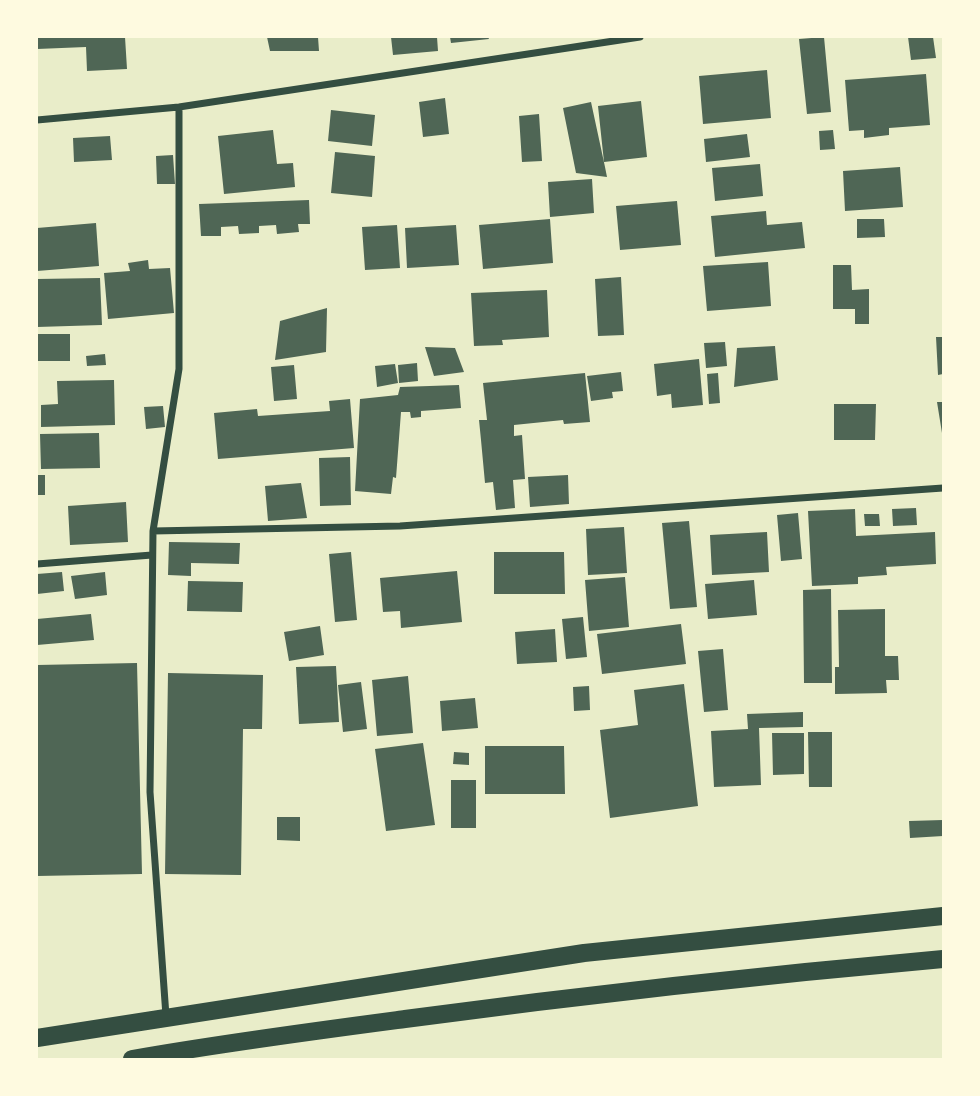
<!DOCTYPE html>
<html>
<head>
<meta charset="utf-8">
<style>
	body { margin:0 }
	#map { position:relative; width:980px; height:1096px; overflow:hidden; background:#e9edc9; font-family:Rubik,sans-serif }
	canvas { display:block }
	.frame { position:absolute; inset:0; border:38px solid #fefae0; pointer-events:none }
</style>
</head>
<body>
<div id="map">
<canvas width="980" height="1096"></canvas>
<div class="frame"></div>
</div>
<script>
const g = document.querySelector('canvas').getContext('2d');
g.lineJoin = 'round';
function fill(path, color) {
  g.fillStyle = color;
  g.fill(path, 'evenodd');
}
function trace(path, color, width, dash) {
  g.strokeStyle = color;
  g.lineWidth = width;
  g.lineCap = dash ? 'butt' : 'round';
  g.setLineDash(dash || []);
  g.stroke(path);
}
const building = new Path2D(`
	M37,37H125L127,69L87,71L86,47L37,49Z
	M267,37H318L319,51H270Z
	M391,37H437L438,51L393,55Z
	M450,37H488L489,39L451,43Z
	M824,37L831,112L807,114L799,39Z
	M908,37H933L936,58L911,60Z
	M767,70L771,118L703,124L699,76Z
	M926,74L930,125L889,128V135L864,138V130L849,131L845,80Z
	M445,98L449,134L423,137L419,102Z
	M641,101L647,157L604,162L598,106Z
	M591,102L605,167L607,177L576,173L563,108Z
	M331,110L375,115L372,146L328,141Z
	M539,114L542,161L522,162L519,116Z
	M273,130L277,164L293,163L295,187L224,194L218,136Z
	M833,130L835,149L820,150L819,131Z
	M747,134L750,157L706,162L704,139Z
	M110,136L112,160L74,162L73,138Z
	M335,152L375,156L372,197L331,193Z
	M173,155L175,184H157L156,156Z
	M760,164L763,196L715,201L712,168Z
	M900,167L903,207L845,211L843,171Z
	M592,179L594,213L550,217L548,182Z
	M309,200L310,224H298L299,232L277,234L276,225L259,226V233L239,234L238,226L221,227V236H201L199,204Z
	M677,201L681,245L620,250L616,206Z
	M766,211L767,225L802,222L805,248L715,257L711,216Z
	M550,219L553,263L483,269L479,225Z
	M857,219H884L885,237L857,238Z
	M96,223L99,266L37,271V228Z
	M397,225L400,268L365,270L362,227Z
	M456,225L459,265L407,268L405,228Z
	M148,260L149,269L170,268L174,313L108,319L104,273L130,271L128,263Z
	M768,262L771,306L707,311L703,266Z
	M833,265H851L852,290L869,289V324H855V309H833Z
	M621,277L624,335L598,336L595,279Z
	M100,278L102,325L37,327V279Z
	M547,290L549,337L502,340L503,345L474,346L471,293Z
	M327,308L326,352L275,360L280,321Z
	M37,334H70V361H37Z
	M936,337H943V374L938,375Z
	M725,342L727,366L706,368L704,343Z
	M775,346L778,380L734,387L737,348Z
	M425,347L455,348L464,372L434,376Z
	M105,354L106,365L87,366L86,356Z
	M699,359L703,405L672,408L671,394L657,396L654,364Z
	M417,363L418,381L399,383L398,365Z
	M395,364L398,383L377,387L375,366Z
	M294,365L297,399L274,401L271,367Z
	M621,372L623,391L612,392L613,398L591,401L587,376Z
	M585,373L590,422L564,424L563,420L514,425V436L522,435L525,479L513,480L515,508L496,510L493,482L485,483L481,440L479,420H487L483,383Z
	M718,373L720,403L709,404L707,374Z
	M114,380L115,425L41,427V405L58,404L57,381Z
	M459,385L461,408L421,411V417L411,418L410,412H401L396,478L393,477L391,494L355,491L360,399L398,395L400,387Z
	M350,399L354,448L218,459L214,413L257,409L258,416L330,411L329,401Z
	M937,402H943V433H942Z
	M834,404H876L875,440H834Z
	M163,406L165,427L146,429L144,407Z
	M99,433L100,468L41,469L40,434Z
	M350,457L351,505L320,506L319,458Z
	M37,475H45V495H37Z
	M568,475L569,504L530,507L528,477Z
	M301,483L307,518L268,521L265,486Z
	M126,502L128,542L70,545L68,506Z
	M916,508L917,525L893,526L892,509Z
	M855,509L856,536L935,532L936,564L886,567L887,575L858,577V584L812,586L808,511Z
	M798,513L802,559L781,561L777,515Z
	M864,514H879L880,526H865Z
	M689,521L697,607L670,609L662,523Z
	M624,527L627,573L588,575L586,529Z
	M767,532L769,572L712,575L710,535Z
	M169,542L240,543L239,564L191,563V576L168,575Z
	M351,552L357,620L335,622L329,554Z
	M494,552H564L565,594H494Z
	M457,571L462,622L401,628L400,611L383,612L380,578Z
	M62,572L64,591L37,594V574Z
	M105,572L107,595L75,599L71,576Z
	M625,577L629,627L589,631L585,580Z
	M754,580L757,615L708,619L705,584Z
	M188,581L243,582L242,612L187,611Z
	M831,589L832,683H804L803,590Z
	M885,609V656H898L899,680H886L887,693L835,694V667H839L838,610Z
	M91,614L94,640L37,645V619Z
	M583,617L587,657L566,659L562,619Z
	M681,624L686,664L602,674L597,634Z
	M320,626L324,655L289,661L284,632Z
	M555,629L557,662L517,664L515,632Z
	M723,649L728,710L704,712L698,651Z
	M137,663L142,874L37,876V665Z
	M336,666L339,722L299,724L296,667Z
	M168,673L263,675L262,729H243L241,875L165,874Z
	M408,676L413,733L377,736L372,680Z
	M361,682L367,729L343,732L338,685Z
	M684,684L698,806L610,818L600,730L638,725L634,690Z
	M589,686L590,710L574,711L573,687Z
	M475,698L478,728L442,731L440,701Z
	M803,712V727L759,728L761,785L714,787L711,731L748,729L747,714Z
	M808,732H832V787H809Z
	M772,733H804V774L773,775Z
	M423,743L435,825L386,831L375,749Z
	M485,746H564L565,794H485Z
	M454,752L469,753V765L453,764Z
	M451,780H476V828H451Z
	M277,817H300V841L277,840Z
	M943,820V836L910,838L909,821Z`);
const minor = new Path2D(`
	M37,120L179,107L640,37
	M153,531L179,369V107
	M37,564L152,555
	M166,1016L150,792L153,531L400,526L943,488`);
const primary = new Path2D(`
	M37,1038L584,953L943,916
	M132,1059C222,1043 314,1031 405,1019C584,995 763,975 943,959`);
fill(building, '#4f6655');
trace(minor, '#344e41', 7);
trace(primary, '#344e41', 18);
</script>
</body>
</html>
